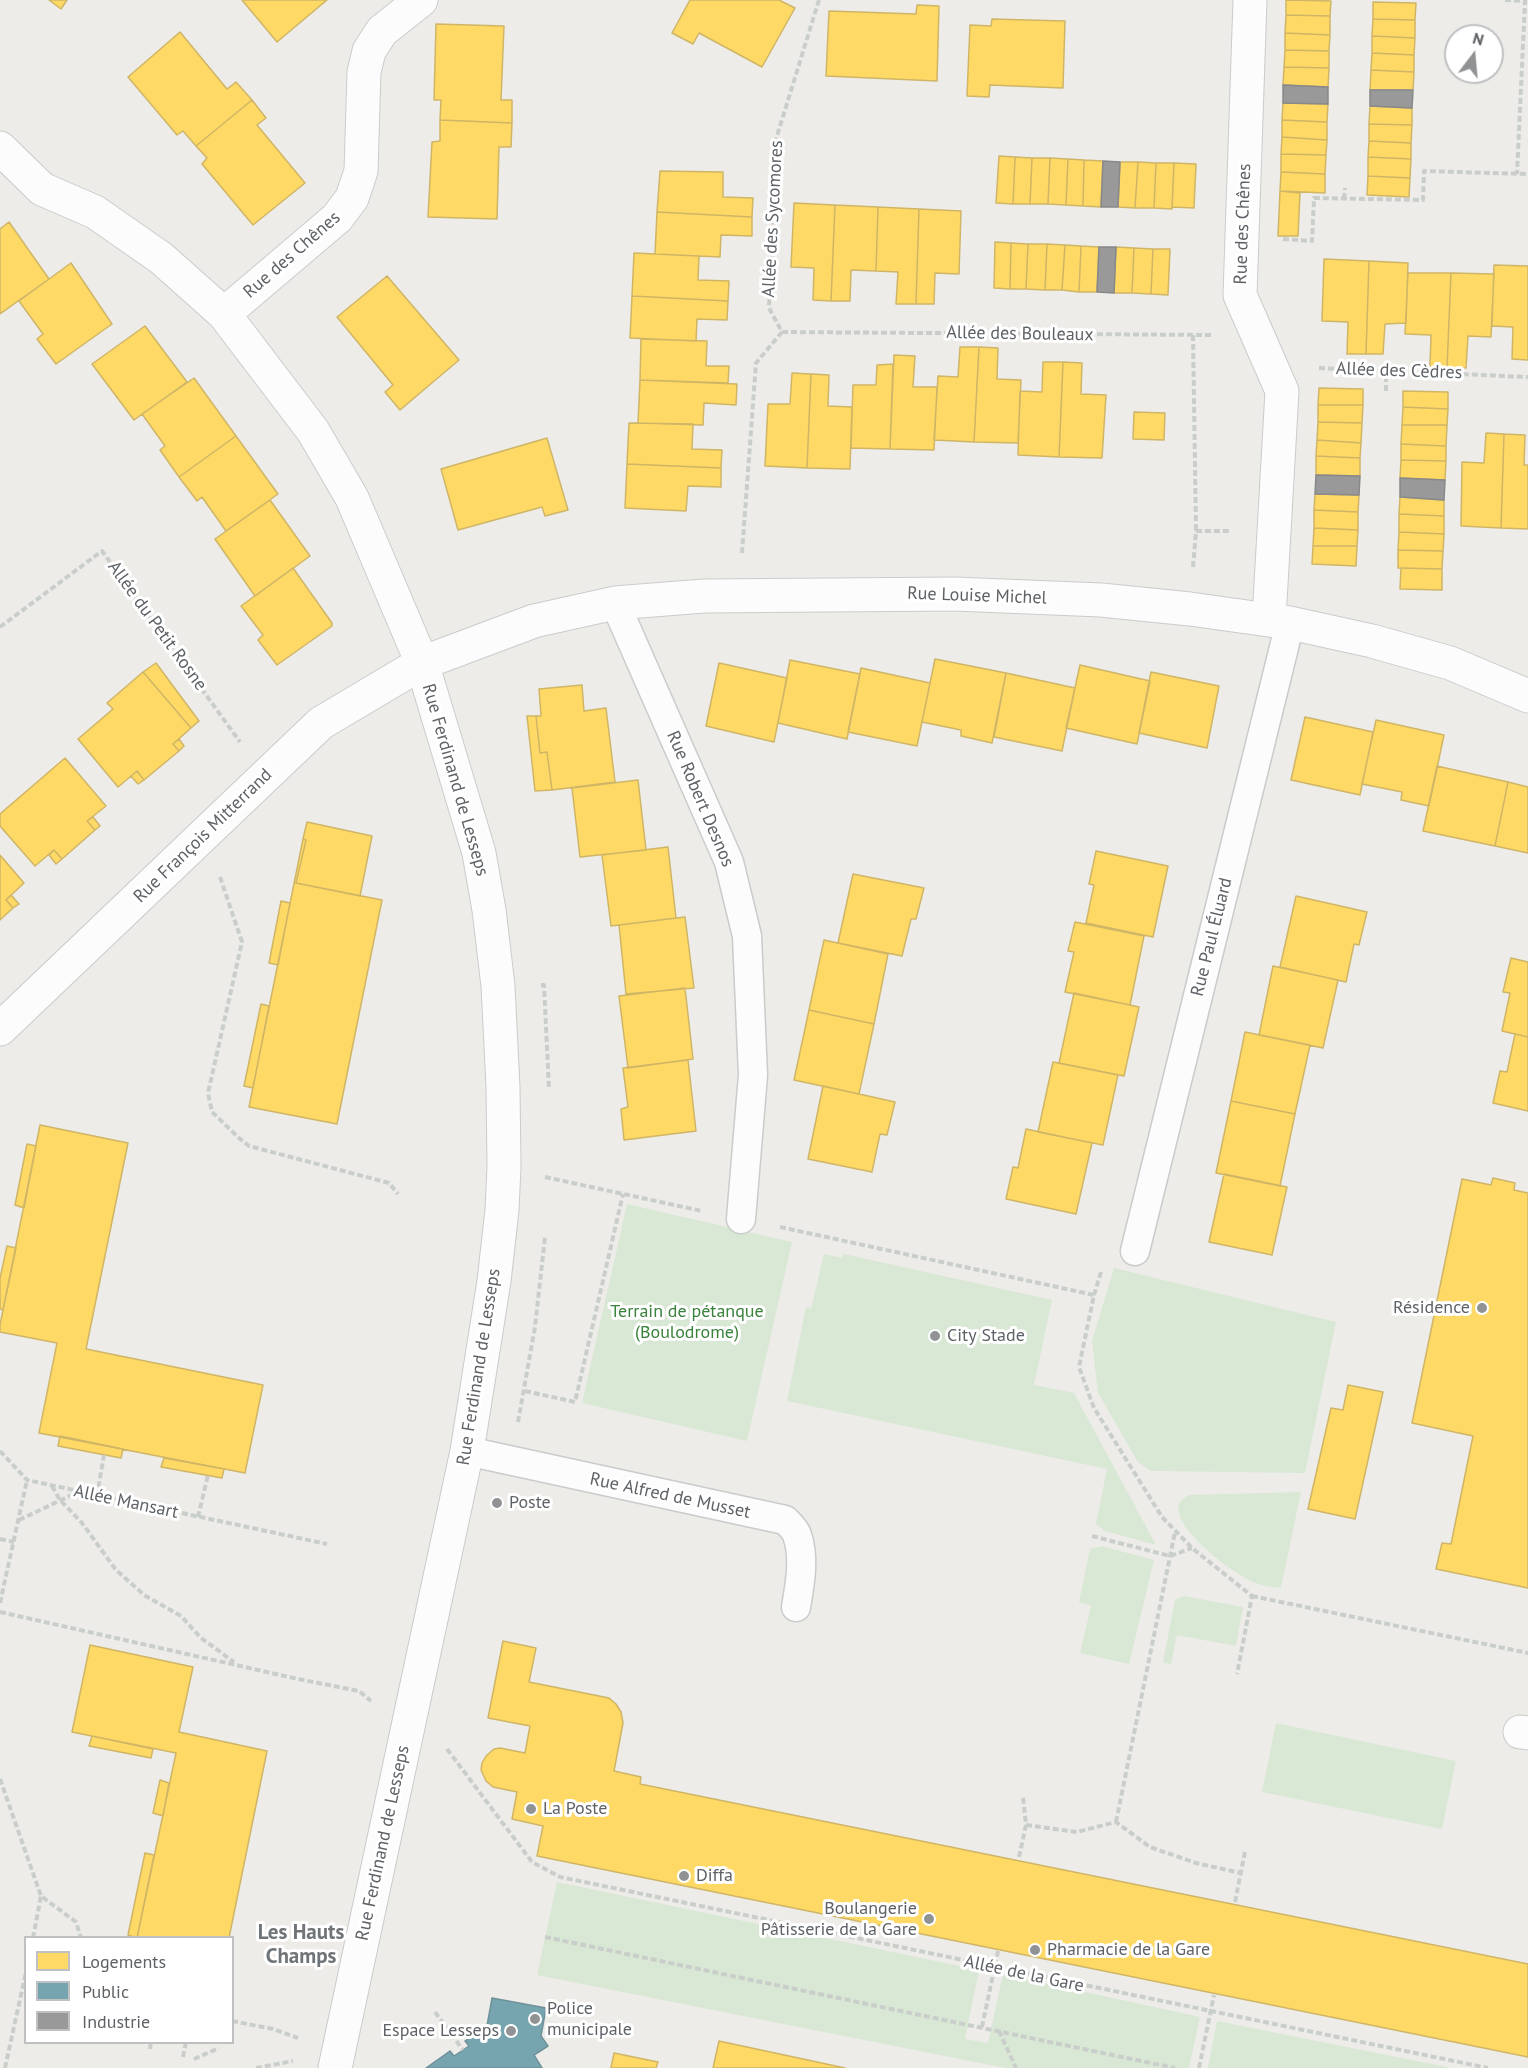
<!DOCTYPE html>
<html>
<head>
<meta charset="utf-8">
<style>
	body { margin:0 }
	#map { position:relative; width:1528px; height:2068px; overflow:hidden; background:#eeece9; font-family:"PT Sans",sans-serif }
	canvas { display:block }
	.legend { position:absolute; left:24px; top:1936px; width:210px; height:108px; box-sizing:border-box; background:#fff; border:2px solid #bfc0c2; margin:0; padding:8px 10px; list-style:none; font-size:18px; color:#5e6266 }
	.legend li { display:flex; align-items:center; gap:12px; height:30px }
	.legend b { width:30px; border:2px solid #bfc0c2 }
	.north { position:absolute; left:1444px; top:24px; width:60px; height:60px; box-sizing:border-box; background:#fff; border:2px solid #bfc0c2; border-radius:50%; rotate:16deg; font-size:16px; font-weight:700; line-height:24px; text-align:center; color:#5e6266 }
	.north::after { content:''; display:block; margin:auto; width:21px; height:27px; background:#909294; clip-path:polygon(50% 0,100% 100%,50% 72%,0 100%) }
</style>
</head>
<body>
<div id="map">
<canvas width="1528" height="2068"></canvas>
<ul class="legend">
<li><b style="height:16px;background:#ffd966"></b>Logements</li>
<li><b style="height:16px;background:#76a5af"></b>Public</li>
<li><b style="height:16px;background:#999"></b>Industrie</li>
</ul>
<div class="north">N</div>
</div>
<script>
const g = document.querySelector('canvas').getContext('2d');
g.lineJoin = 'round';
function fill(path, color) {
  g.fillStyle = color;
  g.fill(path, 'evenodd');
}
function trace(path, color, width, dash) {
  g.strokeStyle = color;
  g.lineWidth = width;
  g.lineCap = dash ? 'butt' : 'round';
  g.setLineDash(dash || []);
  g.stroke(path);
}
function label(font, color, halo, rows, align = 'center') {
  g.font = font + ' "PT Sans",sans-serif';
  g.lineWidth = 6;
  g.setLineDash([]);
  g.textBaseline = 'middle';
  g.strokeStyle = halo;
  g.fillStyle = color;
  for (const [text, x, y, turn = 0] of rows) {
    g.save();
    g.translate(x, y);
    g.rotate((+turn || 0) * Math.PI / 180);
    g.textAlign = isNaN(turn) ? turn : align;
    if (halo) g.strokeText(text, 0, 0);
    g.fillText(text, 0, 0);
    g.restore();
  }
}
const green = new Path2D(`
	M627,1204L792,1242L747,1441L582,1403Z
	M824,1254L842,1258L844,1254L1052,1300L1034,1385L1074,1393L1156,1545L1105,1531L1096,1524L1107,1469L787,1401L806,1307L811,1308Z
	M1114,1268L1336,1322L1305,1473L1151,1471L1138,1462L1098,1393L1092,1341Z
	M1301,1492L1281,1588C1272,1587 1262,1586 1253,1582C1234,1574 1171,1528 1179,1504C1181,1500 1186,1497 1189,1495Z
	M1102,1546L1154,1560L1129,1664L1080,1653L1091,1606L1079,1602L1090,1549Z
	M1184,1596L1243,1607L1236,1646L1177,1635L1171,1664L1163,1662L1175,1600Z
	M1276,1723L1456,1761L1442,1829L1262,1792Z
	M557,1882L979,1970L965,2039L988,2043L1003,1974L1200,2017L1189,2068H1005L537,1975Z
	M1217,2021L1452,2068H1208Z`);
const homes = new Path2D(`
	M49,0H67L61,9Z
	M242,0H327L277,42Z
	M690,0H779L795,8L762,67L699,33L693,44L672,33Z
	M1286,0L1331,1L1330,16L1286,15Z
	M1373,2L1416,3L1415,20L1373,19Z
	M917,5L939,6L937,81L826,76L829,11L916,14Z
	M1286,15L1330,16V35L1285,33Z
	M992,19L1065,21L1063,88L990,85L989,97L967,96L970,25L991,26Z
	M1373,19L1415,20V38L1372,36Z
	M436,24L504,26L501,100H512V123L440,120L441,100H434Z
	M180,32L227,89L236,82L252,100L196,146L183,131L177,135L128,77Z
	M1285,33L1330,35L1329,51L1285,50Z
	M1372,36L1415,38L1414,55L1372,53Z
	M1285,50L1329,51V68L1284,67Z
	M1372,53L1414,55V72L1371,70Z
	M1284,67L1329,68L1328,87L1283,85Z
	M1371,70L1414,72L1413,90H1370Z
	M252,100L266,118L257,125L305,183L253,225L202,164L207,158L196,146Z
	M1283,103L1328,104L1327,122L1282,120Z
	M1370,106L1412,108V125L1369,124Z
	M440,120L512,123L511,147H499L497,219L428,217L432,142L440,141Z
	M1282,120L1327,122V140L1282,137Z
	M1369,124L1412,125L1411,143L1369,141Z
	M1282,137L1327,140L1326,155L1281,154Z
	M1369,141L1411,143V159L1368,157Z
	M1281,154L1326,155L1325,174L1281,172Z
	M999,156L1015,157L1013,204L996,203Z
	M1015,157L1032,158L1030,204H1013Z
	M1368,157L1411,159L1410,178L1368,176Z
	M1032,158H1050L1048,204H1030Z
	M1050,158L1068,159L1066,205L1048,204Z
	M1068,159L1084,160L1083,206L1066,205Z
	M1084,160L1103,161L1101,207L1083,206Z
	M1120,162H1138L1135,208L1118,207Z
	M1138,162L1156,163L1154,208H1135Z
	M1156,163H1174L1172,209L1154,208Z
	M1174,163L1196,164L1194,208L1172,207Z
	M660,171L723,172V197L753,198L752,217L657,212Z
	M1281,172L1325,174V193L1280,191Z
	M1368,176L1410,178L1409,197L1367,195Z
	M1280,191L1300,193L1298,236H1278Z
	M794,203L835,205L831,301L813,300L814,268L791,267Z
	M835,205L878,207L876,271L851,270L850,301H831Z
	M878,207L919,209L916,304H896L898,272L876,271Z
	M919,209L961,211L959,274L935,273L934,304H916Z
	M657,212L752,217V236L721,235L720,257L655,254Z
	M9,222L49,279L0,314V229Z
	M995,242L1011,243L1010,289L994,288Z
	M1011,243L1028,244L1026,289H1010Z
	M1028,244H1047L1045,290L1026,289Z
	M1047,244L1065,245L1062,290H1045Z
	M1065,245L1081,246L1079,292L1062,290Z
	M1081,246L1099,247L1097,292H1079Z
	M1116,247L1134,248L1132,293H1114Z
	M1134,248L1153,249L1151,294L1132,293Z
	M1153,249H1170L1168,295L1151,294Z
	M634,253L699,256L698,280L729,281L728,301L632,296Z
	M1324,259L1369,261L1366,354H1347L1348,322L1322,321Z
	M1369,261L1408,263L1406,323L1385,324L1383,354H1366Z
	M71,263L112,324L56,364L37,339L43,334L19,301Z
	M1494,265L1528,266V360L1512,359L1513,327L1492,326Z
	M1408,273H1451L1447,368L1430,367L1431,335L1405,334Z
	M1451,273L1494,274L1491,337L1468,336L1466,368H1447Z
	M387,276L459,360L400,410L385,392L393,385L337,317Z
	M632,296L728,301L727,320L697,319L696,341L630,338Z
	M145,326L187,382L134,420L92,364Z
	M641,339L707,341L706,366H729L728,383L640,380Z
	M960,347H979L974,442L934,440L938,376L958,377Z
	M979,347L998,348L997,379L1021,380L1018,443L974,442Z
	M894,355L915,356L913,387H937L934,450L890,449Z
	M1043,362H1063L1059,457L1018,455L1020,391L1042,392Z
	M1063,362L1082,363L1081,394L1106,395L1102,458L1059,457Z
	M893,364L890,449L851,448L853,385H876L877,365Z
	M792,373L811,374L807,468L765,466L768,404H790Z
	M811,374L829,375L828,406L852,407L850,469L807,468Z
	M194,378L236,436L179,477L160,450L165,446L142,414Z
	M640,380L737,384L736,405L704,403L703,425L638,423Z
	M1319,388L1363,389V405H1318Z
	M1403,391L1448,392V409L1403,407Z
	M1318,405H1363L1362,423L1318,422Z
	M1403,407L1448,409L1447,425H1402Z
	M1134,412L1165,413L1164,440L1133,439Z
	M1318,422L1362,423L1361,443L1317,440Z
	M629,423L693,424L692,449L722,450L721,468L627,464Z
	M1402,425H1447L1446,446L1401,444Z
	M1486,433L1504,434L1501,528L1461,526L1462,462L1484,463Z
	M1504,434L1525,435L1524,465H1528V529L1501,528Z
	M236,436L278,494L226,531L202,497L197,501L179,477Z
	M547,438L568,510L545,516L542,507L458,530L441,469Z
	M1317,440L1361,443L1360,458L1316,456Z
	M1401,444L1446,446V461L1401,460Z
	M1316,456L1360,458V476L1316,475Z
	M1401,460L1446,461L1445,480L1400,478Z
	M627,464L721,468V487L688,486L686,511L625,508Z
	M1315,494L1359,495L1358,512L1314,510Z
	M1400,497L1444,500V516L1399,514Z
	M270,500L310,556L255,596L215,539Z
	M1314,510L1358,512V530L1314,528Z
	M1399,514L1444,516V534L1399,532Z
	M1314,528L1358,530L1357,546H1313Z
	M1399,532L1444,534L1443,551L1398,550Z
	M1313,546H1357L1356,566L1312,564Z
	M1398,550L1443,551L1442,569L1398,568Z
	M293,568L332,623V626L277,665L258,640L263,635L241,606Z
	M1401,568L1442,569V590L1400,589Z
	M935,659L1006,673L992,743L961,736V730L922,722Z
	M790,660L860,674L847,739L778,723Z
	M156,663L199,721L191,728L143,672Z
	M719,663L787,678L774,742L706,726Z
	M1080,665L1150,681L1137,744L1066,728Z
	M861,668L930,683L917,746L848,732Z
	M143,672L191,728L173,744L179,751L144,780L137,771L118,787L78,739L113,709L107,703Z
	M1151,672L1219,686L1207,748L1139,733Z
	M1006,673L1075,688L1062,751L994,737Z
	M582,685L584,711L606,708L615,782L552,790L547,752L540,753L536,716H541L539,689Z
	M527,716H536L540,753L547,752L552,790L535,791Z
	M1305,717L1373,732L1360,795L1291,780Z
	M1376,720L1444,735L1429,806L1401,800L1402,792L1362,784Z
	M179,739L184,746L179,751L173,744Z
	M65,758L106,806L87,821L95,830L62,859L54,850L35,866L0,826V814Z
	M1437,766L1508,782L1495,846L1423,831Z
	M137,771L144,780L138,784L131,776Z
	M638,780L646,850L580,857L572,788Z
	M1508,782L1528,787V853L1495,846Z
	M93,817L100,826L95,830L87,821Z
	M307,822L372,836L360,896L296,883L306,840L303,839Z
	M303,839L306,840L296,883L382,900L337,1124L249,1107Z
	M668,847L676,918L611,926L602,855Z
	M54,850L62,859L56,864L49,855Z
	M1096,851L1168,866L1153,937L1086,923L1094,885L1089,884Z
	M0,855L24,883L6,900L13,908L0,920Z
	M853,874L924,888L916,919H911L902,956L838,943Z
	M11,895L19,904L13,908L6,900Z
	M1296,896L1367,912L1359,945L1354,944L1346,982L1280,967Z
	M281,901L290,903L278,965L269,963Z
	M685,917L694,988L626,994L619,925Z
	M1075,922L1144,936L1130,1005L1065,992L1074,952L1068,951Z
	M824,940L888,954L874,1024L809,1010Z
	M1511,958L1528,962V1037L1502,1031L1510,993L1503,992Z
	M1273,966L1338,980L1323,1048L1259,1035Z
	M685,988L693,1059L628,1068L619,996Z
	M1074,993L1139,1007L1124,1076L1059,1063Z
	M261,1004L269,1006L253,1088L244,1086Z
	M809,1010L874,1024L859,1094L794,1080Z
	M1245,1032L1310,1045L1295,1114L1231,1101Z
	M1515,1034L1528,1037V1111L1493,1103L1500,1071L1507,1072Z
	M688,1060L696,1131L624,1140L621,1109L628,1107L623,1068Z
	M1053,1062L1118,1075L1103,1145L1038,1132Z
	M823,1086L895,1102L887,1135L880,1134L872,1172L808,1159Z
	M1231,1101L1295,1114L1280,1186L1216,1173Z
	M40,1125L128,1143L86,1349L263,1385L245,1473L39,1433L57,1343L0,1332V1325Z
	M1026,1129L1092,1143L1076,1214L1006,1199L1013,1167L1018,1168Z
	M27,1144L36,1146L24,1208L15,1205Z
	M1224,1174L1287,1187L1272,1255L1209,1242Z
	M1493,1178L1515,1183L1514,1190L1528,1193V1588L1436,1569L1442,1543L1451,1544L1473,1436L1412,1423L1462,1179L1491,1185Z
	M7,1246L16,1248L3,1310L0,1309V1278Z
	M1348,1385L1383,1392L1355,1519L1308,1509L1331,1408L1343,1410Z
	M60,1436L123,1449L121,1458L58,1446Z
	M164,1458L224,1469L222,1478L161,1467Z
	M503,1641L536,1648L529,1682L609,1698L616,1704L621,1712L623,1723L614,1771L641,1777L640,1784L1528,1964V2057L537,1856L543,1826L512,1819L517,1792L493,1787L486,1781L481,1770L482,1763L486,1756L494,1749L500,1748L525,1753L530,1726L488,1718Z
	M90,1645L193,1667L179,1732L267,1751L229,1938H137L176,1753L72,1732Z
	M92,1736L153,1749L151,1758L89,1746Z
	M160,1780L169,1783L163,1816L153,1813Z
	M145,1853L154,1855L137,1938L128,1935Z
	M719,2041L845,2068H713Z
	M614,2053L658,2062L656,2068H611Z`);
const public = new Path2D(`
	M492,1998L546,2008L541,2036L548,2046L534,2055L542,2068H426L450,2051L454,2056L469,2046L465,2041L487,2026Z`);
const industry = new Path2D(`
	M1283,85L1328,87V104L1283,103Z
	M1370,90H1413L1412,108L1370,106Z
	M1103,161L1120,162L1118,207H1101Z
	M1099,247H1116L1114,293L1097,292Z
	M1316,475L1360,476L1359,495L1315,494Z
	M1400,478L1445,480L1444,500L1400,497Z`);
const path = new Path2D(`
	M1505,0L1525,1L1517,174
	M1344,199L1345,188
	M1283,239L1312,241L1314,198L1423,200L1424,171L1528,174
	M782,332L1212,335
	M1193,335L1196,531
	M1319,368L1528,377
	M1386,391V371
	M742,553L756,363L782,332L769,308L776,139L819,0
	M1193,567L1196,531H1231
	M0,627L102,551L240,742
	M220,877L242,942L208,1093L212,1112L239,1138L249,1146L389,1183L398,1194
	M541,985H544L549,1089
	M545,1177L702,1211
	M780,1227L1094,1295
	M1101,1272L1094,1295L1079,1367L1094,1408L1162,1517L1192,1548L1252,1596L1237,1674
	M525,1391L575,1402L623,1194
	M518,1422L535,1327L545,1237
	M0,1451L27,1480L327,1544
	M52,1486L60,1500L82,1523L116,1570L144,1595L181,1616L201,1638L234,1662
	M97,1496L104,1455
	M198,1517L208,1475
	M19,1520L78,1492
	M1092,1536L1170,1556L1192,1548
	M0,1539L14,1542
	M1252,1596L1528,1653
	M0,1603L27,1480
	M0,1612L298,1679L359,1691L371,1701
	M447,1749L532,1862L560,1877L1488,2068
	M0,1779L41,1896L76,1922L81,1938
	M1116,1822L1175,1532
	M1026,1825L1077,1832L1116,1822L1150,1847L1196,1863L1241,1873
	M1019,1857L1026,1825L1023,1797
	M1235,1902L1245,1852
	M545,1937L1175,2068
	M33,1938L41,1896
	M435,2012L463,2050
	M232,2021L273,2029L298,2038
	M982,2027L998,1951
	M999,2031L1016,2068
	M150,2049L151,2042
	M183,2057L186,2042
	M194,2059L219,2048
	M5,2068L26,1972
	M256,2068L293,2061
	M1199,2068L1214,1995`);
const service = new Path2D(`
	M615,603L729,862L747,936L753,1075L741,1219
	M1135,1251L1290,623
	M467,1451L785,1520C789,1524 795,1529 797,1535C805,1557 800,1584 796,1607`);
const minor = new Path2D(`
	M1250,0L1240,295L1282,391L1269,619
	M0,148L42,189L95,212L161,258L224,314L313,431L352,498L422,663L479,853L489,910L498,986L503,1087L504,1167L502,1210L494,1281L467,1451L335,2068
	M224,314L337,218L352,198L361,171L364,72L369,51L382,31L421,0
	M0,1029L321,723L422,663L534,621L615,603L704,596L955,594L1101,600L1190,609L1290,623L1372,641L1450,663L1528,696
	M1520,1732L1528,1733`);
const markers = [
	[1482,1308,6,"#909294"],
	[935,1336,6,"#909294"],
	[497,1503,6,"#909294"],
	[531,1809,6,"#909294"],
	[684,1876,6,"#909294"],
	[929,1919,6,"#909294"],
	[1035,1950,6,"#909294"],
	[535,2019,6,"#909294"],
	[511,2031,6,"#909294"]
];
const streetNames = [
	["Allée des Sycomores",773,219,-87],
	["Rue des Chênes",1243,224,-88],
	["Rue des Chênes",292,255,-41],
	["Allée des Bouleaux",1020,334,1],
	["Allée des Cèdres",1399,371,2],
	["Rue Louise Michel",977,596,2],
	["Allée du Petit Rosne",157,626,54],
	["Rue Ferdinand de Lesseps",455,780,74],
	["Rue Robert Desnos",700,799,67],
	["Rue François Mitterrand",203,836,-44],
	["Rue Paul Éluard",1212,937,-76],
	["Rue Ferdinand de Lesseps",479,1367,-81],
	["Rue Alfred de Musset",670,1496,12],
	["Allée Mansart",126,1502,12],
	["Rue Ferdinand de Lesseps",383,1843,-78],
	["Allée de la Gare",1024,1974,12]
];
const poiNames = [
	["Résidence",1470,1308,"right"],
	["City Stade",947,1336],
	["Poste",509,1503],
	["La Poste",543,1809],
	["Diffa",696,1876],
	["Boulangerie",917,1909,"right"],
	["Pâtisserie de la Gare",917,1930,"right"],
	["Pharmacie de la Gare",1047,1950],
	["Police",547,2009],
	["municipale",547,2030],
	["Espace Lesseps",499,2031,"right"]
];
const parkNames = [
	["Terrain de pétanque",687,1312],
	["(Boulodrome)",687,1333]
];
const quarterNames = [
	["Les Hauts",301,1933],
	["Champs",301,1957]
];
fill(green, '#d8e8d5');
fill(homes, '#ffd966');
trace(homes, '#cfb566', 1.5);
fill(public, '#76a5af');
trace(public, '#6f9199', 1.5);
fill(industry, '#999');
trace(industry, '#87888a', 1.5);
trace(service, '#cacbcb', 31);
trace(minor, '#cacbcb', 35);
trace(path, '#cacecb', 4, [6, 3]);
trace(service, '#fcfcfc', 28);
trace(minor, '#fcfcfc', 33);
for (const [x, y, r, color] of markers) {
  const dot = new Path2D();
  dot.arc(x, y, r, 0, 2 * Math.PI);
  g.fillStyle = color;
  g.fill(dot);
  trace(dot, '#fff', 2);
}
label('18px', '#5e6266', '#fff', streetNames);
label('18px', '#5e6266', '#fff', poiNames, 'left');
label('18px', '#3a823b', '#fff', parkNames);
label('bold 21px', '#6f7478', '#fff', quarterNames);
</script>
</body>
</html>
